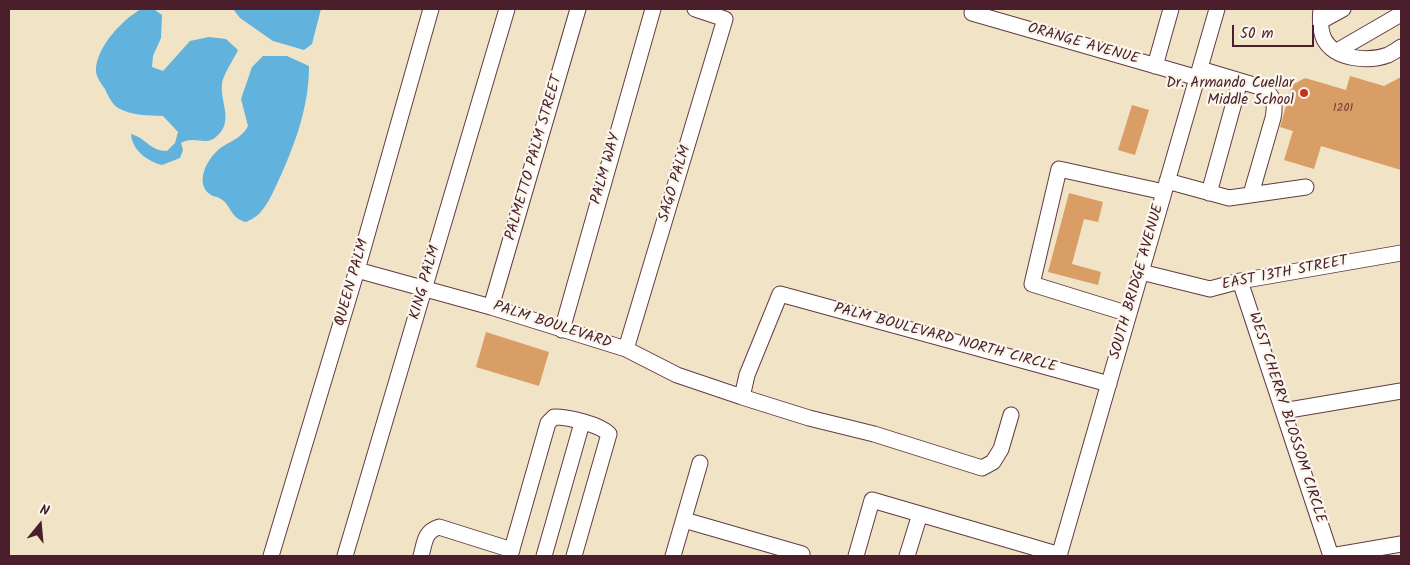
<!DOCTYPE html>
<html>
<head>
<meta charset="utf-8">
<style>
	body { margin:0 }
	#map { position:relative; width:1410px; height:565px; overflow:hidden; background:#f0e3c6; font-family:Kalam,sans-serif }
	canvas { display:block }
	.frame { position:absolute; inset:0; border:10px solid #4a1f2b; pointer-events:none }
	.north { position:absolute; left:15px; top:500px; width:50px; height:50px; -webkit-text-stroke:4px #fbf7ec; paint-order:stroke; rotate:17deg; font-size:14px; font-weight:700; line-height:20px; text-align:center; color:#4a1f2b }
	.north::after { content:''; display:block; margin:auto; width:18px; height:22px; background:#4a1f2b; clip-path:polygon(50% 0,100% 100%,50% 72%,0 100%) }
	.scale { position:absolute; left:1232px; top:25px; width:82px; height:22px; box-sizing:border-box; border:2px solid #4a1f2b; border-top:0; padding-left:6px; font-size:15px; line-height:18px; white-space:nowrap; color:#4a1f2b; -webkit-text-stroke:4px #fbf7ec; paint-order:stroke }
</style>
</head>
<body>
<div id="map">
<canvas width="1410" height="565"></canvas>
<div class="frame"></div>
<div class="north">N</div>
<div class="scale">50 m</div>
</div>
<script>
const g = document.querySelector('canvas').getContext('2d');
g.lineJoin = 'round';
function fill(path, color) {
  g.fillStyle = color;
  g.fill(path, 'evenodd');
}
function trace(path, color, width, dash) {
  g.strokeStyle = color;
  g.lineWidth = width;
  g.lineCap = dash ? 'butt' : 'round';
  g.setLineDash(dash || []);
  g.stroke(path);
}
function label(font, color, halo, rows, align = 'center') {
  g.font = font + ' Kalam,sans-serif';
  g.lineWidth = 4.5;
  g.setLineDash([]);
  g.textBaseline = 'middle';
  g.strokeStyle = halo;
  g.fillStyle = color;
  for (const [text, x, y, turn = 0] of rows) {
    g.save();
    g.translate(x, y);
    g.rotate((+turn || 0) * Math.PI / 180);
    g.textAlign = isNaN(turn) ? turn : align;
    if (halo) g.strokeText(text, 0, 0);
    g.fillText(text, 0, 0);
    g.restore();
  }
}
const water = new Path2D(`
	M141,9L155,10L162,15L161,38L153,56L152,67L163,71L190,41L209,37L226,39L238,50C234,59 222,76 222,85C220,102 234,121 217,136C206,147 195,135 181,143L183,150L180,158L162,165C147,161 132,150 131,134C146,138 150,151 167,151L175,143L178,132L163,116C148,115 132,116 118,108C112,104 108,96 105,89C102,85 97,78 96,72C95,48 122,20 141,9Z
	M233,9H321L312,44L304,50L273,41L240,18Z
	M263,56H287L309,66C309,104 297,139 282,173C275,187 270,202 259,214C256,217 250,220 246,222C229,218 232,204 219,198C214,195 216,198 211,195C195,185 205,163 216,152C227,141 240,141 248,126L241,99L252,67Z`);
const building = new Path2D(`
	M1350,76L1384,86L1401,77V170L1321,146L1314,169L1284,160L1293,131L1280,127L1292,85L1305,78L1346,90Z
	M1132,105L1149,110L1135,155L1118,150Z
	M1069,193L1103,202L1098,222L1084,219L1072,264L1101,272L1098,285L1048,272Z
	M486,332L549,352L539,386L476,367Z`);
const minor = new Path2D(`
	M973,9L972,13L1198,78
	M1321,9C1320,18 1320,30 1324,39C1335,60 1369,62 1388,55C1392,53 1397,50 1401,47
	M1321,21L1343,9
	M1337,51L1401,14
	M1155,66L1171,9
	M1200,69L1260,87C1274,94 1276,104 1273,118L1251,194
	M1167,181L1229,198L1306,187
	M1209,193L1240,81
	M357,270L491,307L626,349L677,375L742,397L809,418L874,434L982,468L993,462L1001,449L1011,415
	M1141,272L1210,289L1240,281L1401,253
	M1240,281L1331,556
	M491,307L578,9
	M1129,314L1032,284L1059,169L1164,192
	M562,330L653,9
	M626,349L725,19L695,9
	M742,397L747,375L780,294L1109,384
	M1283,411L1401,391
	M684,520L802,554L801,556
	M271,556L357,270L431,9
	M345,556L507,9
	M421,556C425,542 424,532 439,527L512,550
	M510,556L548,423L554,417C568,417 599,424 609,434L574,556
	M544,556L582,423
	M673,556L700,463
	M856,556L872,500L920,514
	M907,556L920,514L1060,555
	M1059,556L1217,9
	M1331,556L1401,544`);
const markers = [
	[1304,93,5,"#c8321e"]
];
const numberNames = [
	["1201",1343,109]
];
const streetNames = [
	["ORANGE AVENUE",1083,45,16],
	["PALMETTO PALM STREET",535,158,-74],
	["PALM WAY",607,169,-74],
	["SAGO PALM",676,184,-73],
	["EAST 13TH STREET",1285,274,-11],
	["SOUTH BRIDGE AVENUE",1138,282,-74],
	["QUEEN PALM",353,283,-74],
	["KING PALM",426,283,-74],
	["PALM BOULEVARD",552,326,18],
	["PALM BOULEVARD NORTH CIRCLE",945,339,15],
	["WEST CHERRY BLOSSOM CIRCLE",1286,418,72]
];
const poiNames = [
	["Dr. Armando Cuellar",1294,84],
	["Middle School",1294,101]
];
fill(water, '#61b3dd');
fill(building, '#d99d66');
trace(minor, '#633c42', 17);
trace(minor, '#fff', 15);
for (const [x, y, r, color] of markers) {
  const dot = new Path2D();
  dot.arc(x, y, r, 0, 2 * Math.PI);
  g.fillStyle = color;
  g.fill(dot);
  trace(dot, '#fbf7ec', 2);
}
label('12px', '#6e3e3a', null, numberNames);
label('15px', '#4a1f2b', '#fbf7ec', streetNames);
label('15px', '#4a1f2b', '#fbf7ec', poiNames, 'right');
</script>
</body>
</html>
